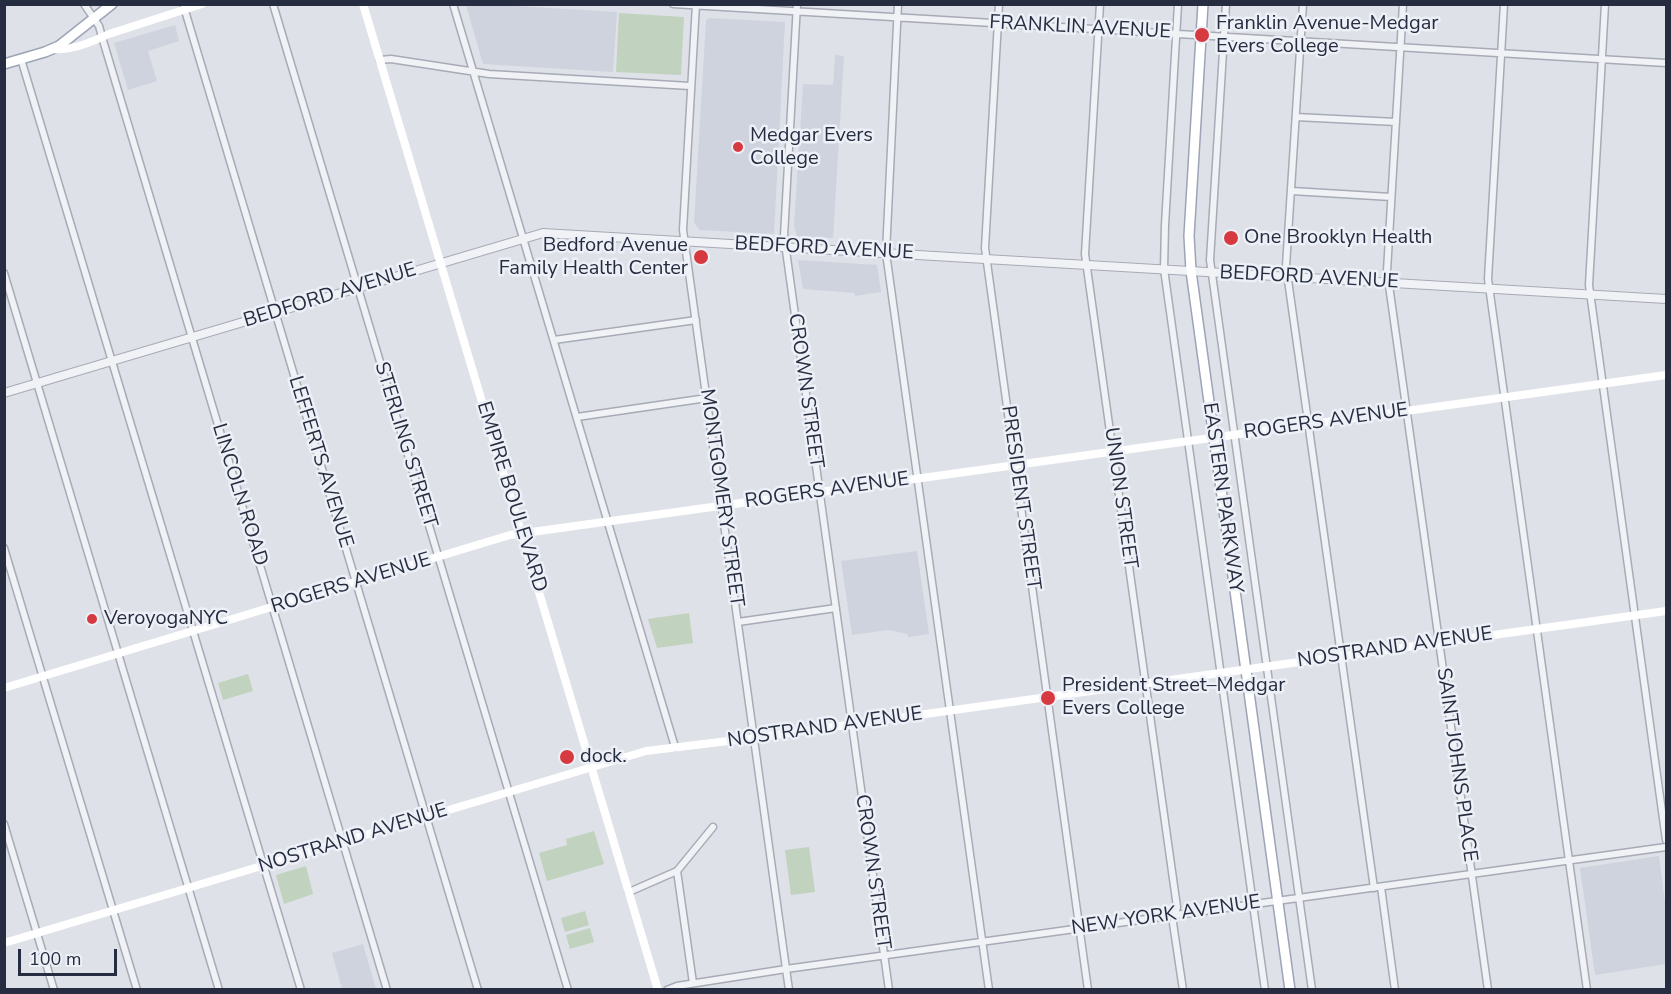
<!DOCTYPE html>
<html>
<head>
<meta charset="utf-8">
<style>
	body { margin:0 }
	#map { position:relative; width:1671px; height:994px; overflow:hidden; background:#dee1e8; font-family:"Nunito Sans",sans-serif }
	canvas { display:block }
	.frame { position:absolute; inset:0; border:6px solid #262d40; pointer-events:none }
	.scale { position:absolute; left:18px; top:949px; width:99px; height:27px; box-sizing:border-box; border:3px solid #262d40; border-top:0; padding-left:8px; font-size:18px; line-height:21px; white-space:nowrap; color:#262d40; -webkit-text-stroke:4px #edf0f6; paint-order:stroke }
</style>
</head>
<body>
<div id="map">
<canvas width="1671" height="994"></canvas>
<div class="frame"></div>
<div class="scale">100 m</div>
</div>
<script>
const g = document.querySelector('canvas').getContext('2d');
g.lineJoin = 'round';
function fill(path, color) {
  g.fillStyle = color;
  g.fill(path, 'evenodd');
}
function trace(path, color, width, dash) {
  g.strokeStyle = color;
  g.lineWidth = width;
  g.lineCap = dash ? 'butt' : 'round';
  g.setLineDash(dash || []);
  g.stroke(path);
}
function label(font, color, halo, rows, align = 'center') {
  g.font = font + ' "Nunito Sans",sans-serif';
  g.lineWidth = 5;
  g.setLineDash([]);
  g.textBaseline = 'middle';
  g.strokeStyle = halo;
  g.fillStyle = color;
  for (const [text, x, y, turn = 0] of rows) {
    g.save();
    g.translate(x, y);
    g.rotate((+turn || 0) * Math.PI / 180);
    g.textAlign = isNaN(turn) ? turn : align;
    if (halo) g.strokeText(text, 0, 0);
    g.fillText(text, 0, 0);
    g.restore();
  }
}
const built = new Path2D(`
	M466,5H498L617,12L613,72L483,64Z
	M709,18L785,22L774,234L700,230L694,223L706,20Z
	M175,25L179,41L148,51L157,81L128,90L114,43Z
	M835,55L844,56L833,238L797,236L794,226L803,84L833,85Z
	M798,260L877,265L881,292L855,296L854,293L803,289Z
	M917,551L929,634L908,637L907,634L888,630L852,635L841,561Z
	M1659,856L1666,911V964L1595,975L1580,868Z
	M363,944L376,989H342L332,953Z`);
const green = new Path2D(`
	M619,13L684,17L681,75L616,72Z
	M689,613L693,643L657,648L648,619Z
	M248,674L253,691L223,700L218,683Z
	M594,831L604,864L547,881L539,853L567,845L566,839Z
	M809,847L815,892L791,895L785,850Z
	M306,866L313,894L284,904L276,875Z
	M585,911L589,925L565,932L561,918Z
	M590,928L594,942L570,949L566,935Z`);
const minor = new Path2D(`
	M84,4L99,26L102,37L387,990
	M183,4L478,990
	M273,4L568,990
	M453,4L675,747
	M673,4L1666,63
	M696,4L683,230L789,990
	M797,4L784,236L889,990
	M898,4L886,253L989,990
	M999,4L985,248L1088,990
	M1100,4L1085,254L1177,907L1173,923L1183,990
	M1178,4L1165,225L1164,269L1265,990
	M1226,4L1210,260L1312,990
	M1303,4L1286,266L1374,888
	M1403,4L1387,271L1488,990
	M1504,4L1488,279L1587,990
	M1605,4L1589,285L1666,840
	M21,59L301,990
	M380,60L391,59L489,74L690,86
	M1296,117L1396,122
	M1292,191L1391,197
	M4,273L219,990
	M554,340L696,320
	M577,417L707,398
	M4,548L137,990
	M738,622L836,608
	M4,824L54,990
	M677,871L693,983
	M1381,887L1395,990
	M629,892L677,871L713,827
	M667,990L677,986L786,969L1666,847`);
const tertiary = new Path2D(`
	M4,393L543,233L1666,299`);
const secondary = new Path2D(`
	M363,4L658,990
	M52,49C71,51 92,42 109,34L202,4
	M4,688L510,535L1666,375
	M4,943L646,751L753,738L1666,611`);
const primary = new Path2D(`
	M1203,4L1189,236L1191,271L1290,990
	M4,64L45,52L59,46L112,4`);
const markers = [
	[1202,35,8,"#d73941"],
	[738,147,6,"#d73941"],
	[1231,238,8,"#d73941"],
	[701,257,8,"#d73941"],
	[92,619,6,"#d73941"],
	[1048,698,8,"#d73941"],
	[567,757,8,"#d73941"]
];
const poiNames = [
	["Franklin Avenue-Medgar",1216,24],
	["Evers College",1216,47],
	["Medgar Evers",750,136],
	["College",750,159],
	["One Brooklyn Health",1244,238],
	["Bedford Avenue",688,246,"right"],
	["Family Health Center",688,269,"right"],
	["VeroyogaNYC",104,619],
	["President Street–Medgar",1062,686],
	["Evers College",1062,709],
	["dock.",580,757]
];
const streetNames = [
	["FRANKLIN AVENUE",1080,28,3],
	["BEDFORD AVENUE",824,249,3],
	["BEDFORD AVENUE",1309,278,3],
	["BEDFORD AVENUE",330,296,-17],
	["CROWN STREET",805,391,82],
	["ROGERS AVENUE",1326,422,-8],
	["STERLING STREET",405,445,73],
	["LEFFERTS AVENUE",320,462,73],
	["ROGERS AVENUE",827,491,-8],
	["LINCOLN ROAD",239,495,73],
	["EMPIRE BOULEVARD",511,497,73],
	["MONTGOMERY STREET",721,498,82],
	["PRESIDENT STREET",1020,498,82],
	["UNION STREET",1120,498,82],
	["EASTERN PARKWAY",1222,498,82],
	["ROGERS AVENUE",351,584,-17],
	["NOSTRAND AVENUE",1395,648,-8],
	["NOSTRAND AVENUE",825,728,-8],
	["SAINT JOHNS PLACE",1456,765,82],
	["NOSTRAND AVENUE",353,839,-17],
	["CROWN STREET",872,872,82],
	["NEW YORK AVENUE",1166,916,-8]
];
fill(built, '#cfd3de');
fill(green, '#c1d3be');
trace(minor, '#a7abb6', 9);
trace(tertiary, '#a7abb6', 10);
trace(primary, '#9ca4b5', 12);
trace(minor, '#f1f2f6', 6);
trace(tertiary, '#f1f2f6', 8);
trace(secondary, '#fff', 8);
trace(primary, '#fff', 9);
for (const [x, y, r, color] of markers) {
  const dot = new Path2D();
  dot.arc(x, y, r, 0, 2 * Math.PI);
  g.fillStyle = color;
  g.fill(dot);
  trace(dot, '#edf0f6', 2);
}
label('20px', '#262d40', '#edf0f6', poiNames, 'left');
label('20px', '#262d40', '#edf0f6', streetNames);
</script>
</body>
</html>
